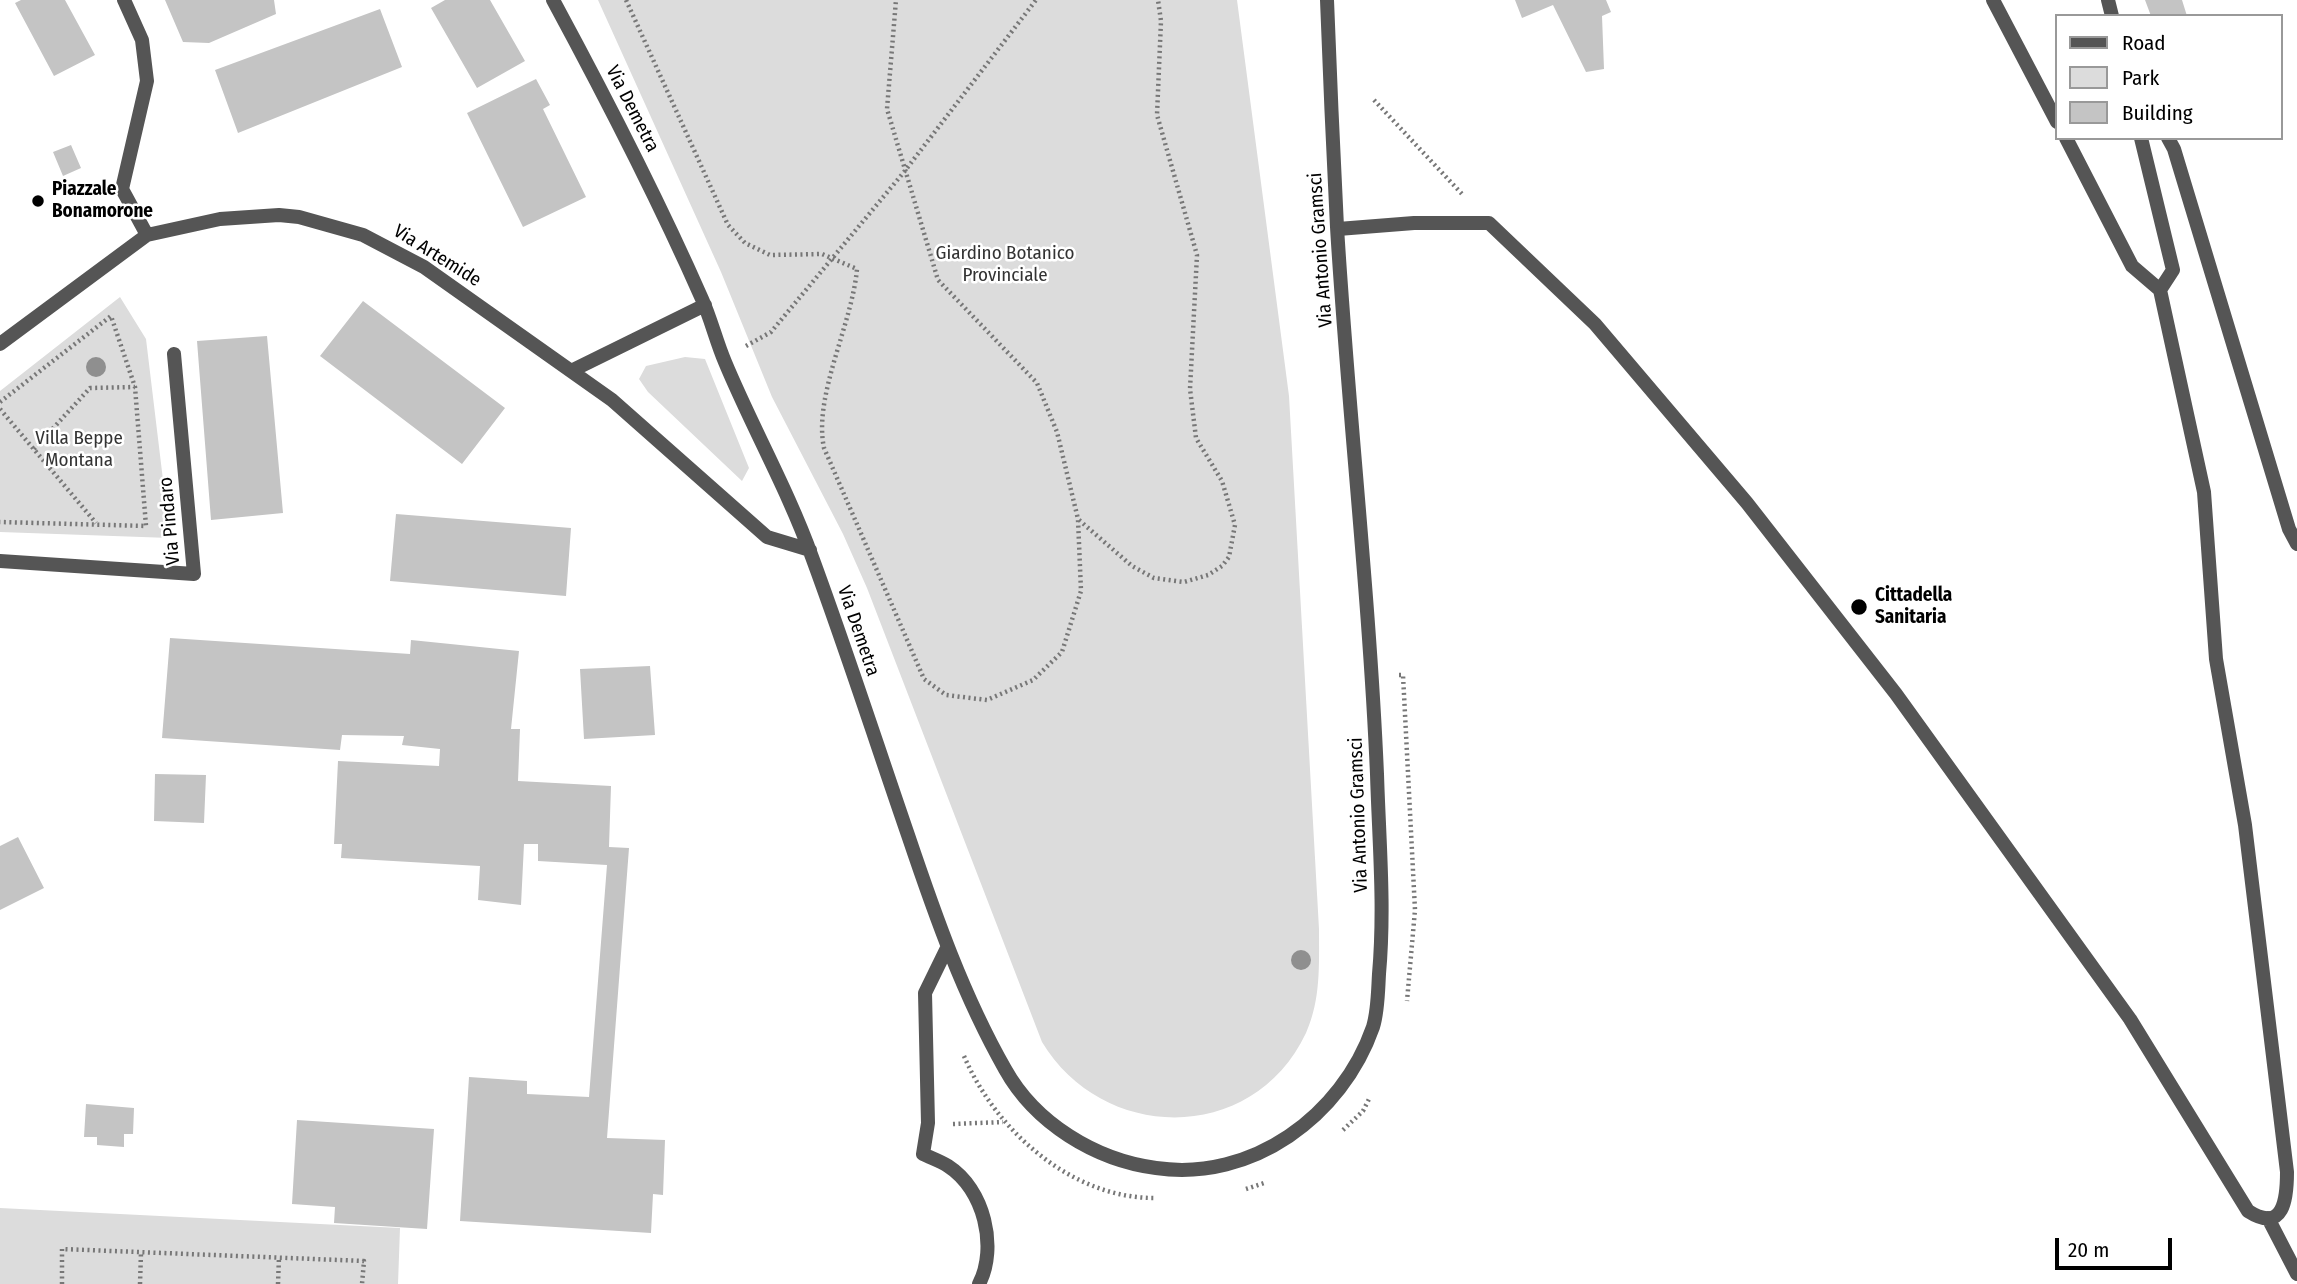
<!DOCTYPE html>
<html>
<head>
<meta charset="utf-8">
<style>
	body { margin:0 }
	#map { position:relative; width:2297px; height:1284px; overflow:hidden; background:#fff; font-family:"Fira Sans Condensed",sans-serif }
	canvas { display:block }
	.legend { position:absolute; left:2055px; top:14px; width:228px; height:126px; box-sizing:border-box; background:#fff; border:2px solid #999; margin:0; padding:9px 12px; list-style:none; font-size:21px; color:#000 }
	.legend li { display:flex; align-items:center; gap:14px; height:35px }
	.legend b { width:35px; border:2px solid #999 }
	.scale { position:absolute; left:2055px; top:1238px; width:117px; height:32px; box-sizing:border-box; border:4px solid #000; border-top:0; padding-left:9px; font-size:21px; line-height:24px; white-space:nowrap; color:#000; -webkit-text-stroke:5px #fff; paint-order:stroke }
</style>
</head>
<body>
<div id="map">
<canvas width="2297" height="1284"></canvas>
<ul class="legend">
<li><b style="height:9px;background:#555"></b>Road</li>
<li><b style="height:19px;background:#dcdcdc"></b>Park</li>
<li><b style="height:19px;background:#c4c4c4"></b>Building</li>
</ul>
<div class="scale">20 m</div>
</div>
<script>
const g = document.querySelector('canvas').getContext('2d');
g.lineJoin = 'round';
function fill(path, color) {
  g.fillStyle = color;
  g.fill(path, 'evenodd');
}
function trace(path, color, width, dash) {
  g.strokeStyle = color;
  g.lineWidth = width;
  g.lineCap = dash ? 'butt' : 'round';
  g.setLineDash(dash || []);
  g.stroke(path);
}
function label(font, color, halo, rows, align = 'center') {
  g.font = font + ' "Fira Sans Condensed",sans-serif';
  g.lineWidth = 5;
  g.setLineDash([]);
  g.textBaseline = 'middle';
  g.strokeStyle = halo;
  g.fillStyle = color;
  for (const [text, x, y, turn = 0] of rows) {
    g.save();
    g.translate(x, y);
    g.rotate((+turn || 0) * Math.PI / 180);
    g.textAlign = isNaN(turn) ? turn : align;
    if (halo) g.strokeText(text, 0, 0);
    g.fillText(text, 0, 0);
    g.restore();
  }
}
const green = new Path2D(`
	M598,0H1237L1289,396L1319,929C1319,965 1321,999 1306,1033C1253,1145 1103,1143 1042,1042L867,588L843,534L772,397L721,272Z
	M120,297L146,339L170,538L0,532V391Z
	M685,357L705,359L749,468L742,481L648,392L639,379L646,366Z
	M0,1208L400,1228L398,1284H0Z`);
const building = new Path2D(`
	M21,0H65L95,55L54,76L15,3Z
	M165,0H274L276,14L209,43L183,42Z
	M445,0H490L525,61L477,88L431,8Z
	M1515,0H1606L1611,12L1602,16L1604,69L1586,72L1553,5L1522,18Z
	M2145,0H2182L2187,16H2151Z
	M380,9L402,67L238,133L215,70Z
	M536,79L550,105L543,109L586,197L523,227L467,113Z
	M71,145L81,168L63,176L53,152Z
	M363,301L505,408L462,464L320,356Z
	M267,336L283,513L211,520L197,341Z
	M396,514L571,528L566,596L390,581Z
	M170,638L410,654L411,640L519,651L511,729H520L518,781L611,786L609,847L629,848L607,1138L665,1140L663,1195L653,1194L651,1233L460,1221L469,1077L527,1081V1094L589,1097L607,865L538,861V844H524L521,905L478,900L480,866L341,858L342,844H334L338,761L439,766L440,749L402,745L404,736L342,735L340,750L162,738Z
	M650,666L655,735L584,739L580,669Z
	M155,774L206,775L204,823L154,821Z
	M18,837L44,888L0,910V846Z
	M86,1104L134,1108L133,1134H124V1147L97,1145V1137H84Z
	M297,1120L434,1129L427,1229L334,1223L335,1207L292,1204Z`);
const path = new Path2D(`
	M626,0L728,225L745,243L770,255L822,254L857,269C852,325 813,396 824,448L924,679L946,695L987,700L1033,680L1062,652L1081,591L1078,519L1057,432L1037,383L938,280L887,109L896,0
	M1374,100L1462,194
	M746,346L771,332L904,172L1036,0
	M0,402L111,316L135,387L146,526L0,522
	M0,409L96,523
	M34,449L90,388L135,387
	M1079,520L1132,566L1154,578L1184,582L1208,575L1222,566L1229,557L1235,525L1222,481L1196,438L1190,389L1197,255L1157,115L1161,21L1158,0
	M1399,675H1403L1415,910L1407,1001
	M964,1056C995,1129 1070,1198 1154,1198
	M953,1124L1003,1122
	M1343,1130L1363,1111L1369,1099
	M1246,1189L1264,1183
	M62,1284V1249L364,1261L362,1284
	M140,1284L141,1252
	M278,1284L279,1257`);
const service = new Path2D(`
	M1993,0L2057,122
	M2108,0L2112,16
	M2066,138L2132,266L2160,290
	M2168,138L2174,149L2289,529L2297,544
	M1338,229L1414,223H1489L1595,324L1747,503L1896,694L2130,1019L2248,1211C2284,1234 2287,1198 2287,1172L2245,825L2216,659L2204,492L2160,290L2173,270L2141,138
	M2268,1218L2297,1274`);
const minor = new Path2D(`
	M124,0L142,40L147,81L122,189L147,235
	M553,0C606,98 657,197 702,299C711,319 716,341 725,362C752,427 788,490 812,557C846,649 876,742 908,835C935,915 963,995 1005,1069C1035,1123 1095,1160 1156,1168C1252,1182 1342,1116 1373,1027C1378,1011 1378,991 1379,974C1385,907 1379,841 1377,774C1369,591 1348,409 1337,227C1333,151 1330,76 1327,0
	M0,344L147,235L220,219L279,215L299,217L363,235L424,267L612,400L767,537L810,550
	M571,371L705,305
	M0,561L194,574L174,354
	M947,948L925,993L928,1123L923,1154C931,1158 940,1161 948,1166C984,1189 998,1247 979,1284`);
const trees = [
	[96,367],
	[1301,960]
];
const markers = [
	[38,201,7,"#000"],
	[1859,607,9,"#000"]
];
const streetNames = [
	["Via Demetra",632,109,63],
	["Via Antonio Gramsci",1321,250,-94],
	["Via Artemide",437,256,32],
	["Via Pindaro",170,521,-95],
	["Via Demetra",858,631,71],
	["Via Antonio Gramsci",1359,815,-92]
];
const poiNames = [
	["Piazzale",52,190],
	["Bonamorone",52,212],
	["Cittadella",1875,596],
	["Sanitaria",1875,618]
];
const parkNames = [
	["Giardino Botanico",1005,254],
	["Provinciale",1005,276],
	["Villa Beppe",79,439],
	["Montana",79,461]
];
fill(green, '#dcdcdc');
fill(building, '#c4c4c4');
trace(path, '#777', 4.5, [2, 3.5]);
trace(service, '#555', 14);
trace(minor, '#555', 14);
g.fillStyle = '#8f8f8f';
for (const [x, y] of trees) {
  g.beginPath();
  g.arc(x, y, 10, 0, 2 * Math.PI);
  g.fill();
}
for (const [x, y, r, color] of markers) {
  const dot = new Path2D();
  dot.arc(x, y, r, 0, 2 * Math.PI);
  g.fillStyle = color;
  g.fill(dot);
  trace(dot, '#fff', 2.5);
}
label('19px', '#000', '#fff', streetNames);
label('bold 19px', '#000', '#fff', poiNames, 'left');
label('19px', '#333', '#fff', parkNames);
</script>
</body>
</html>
